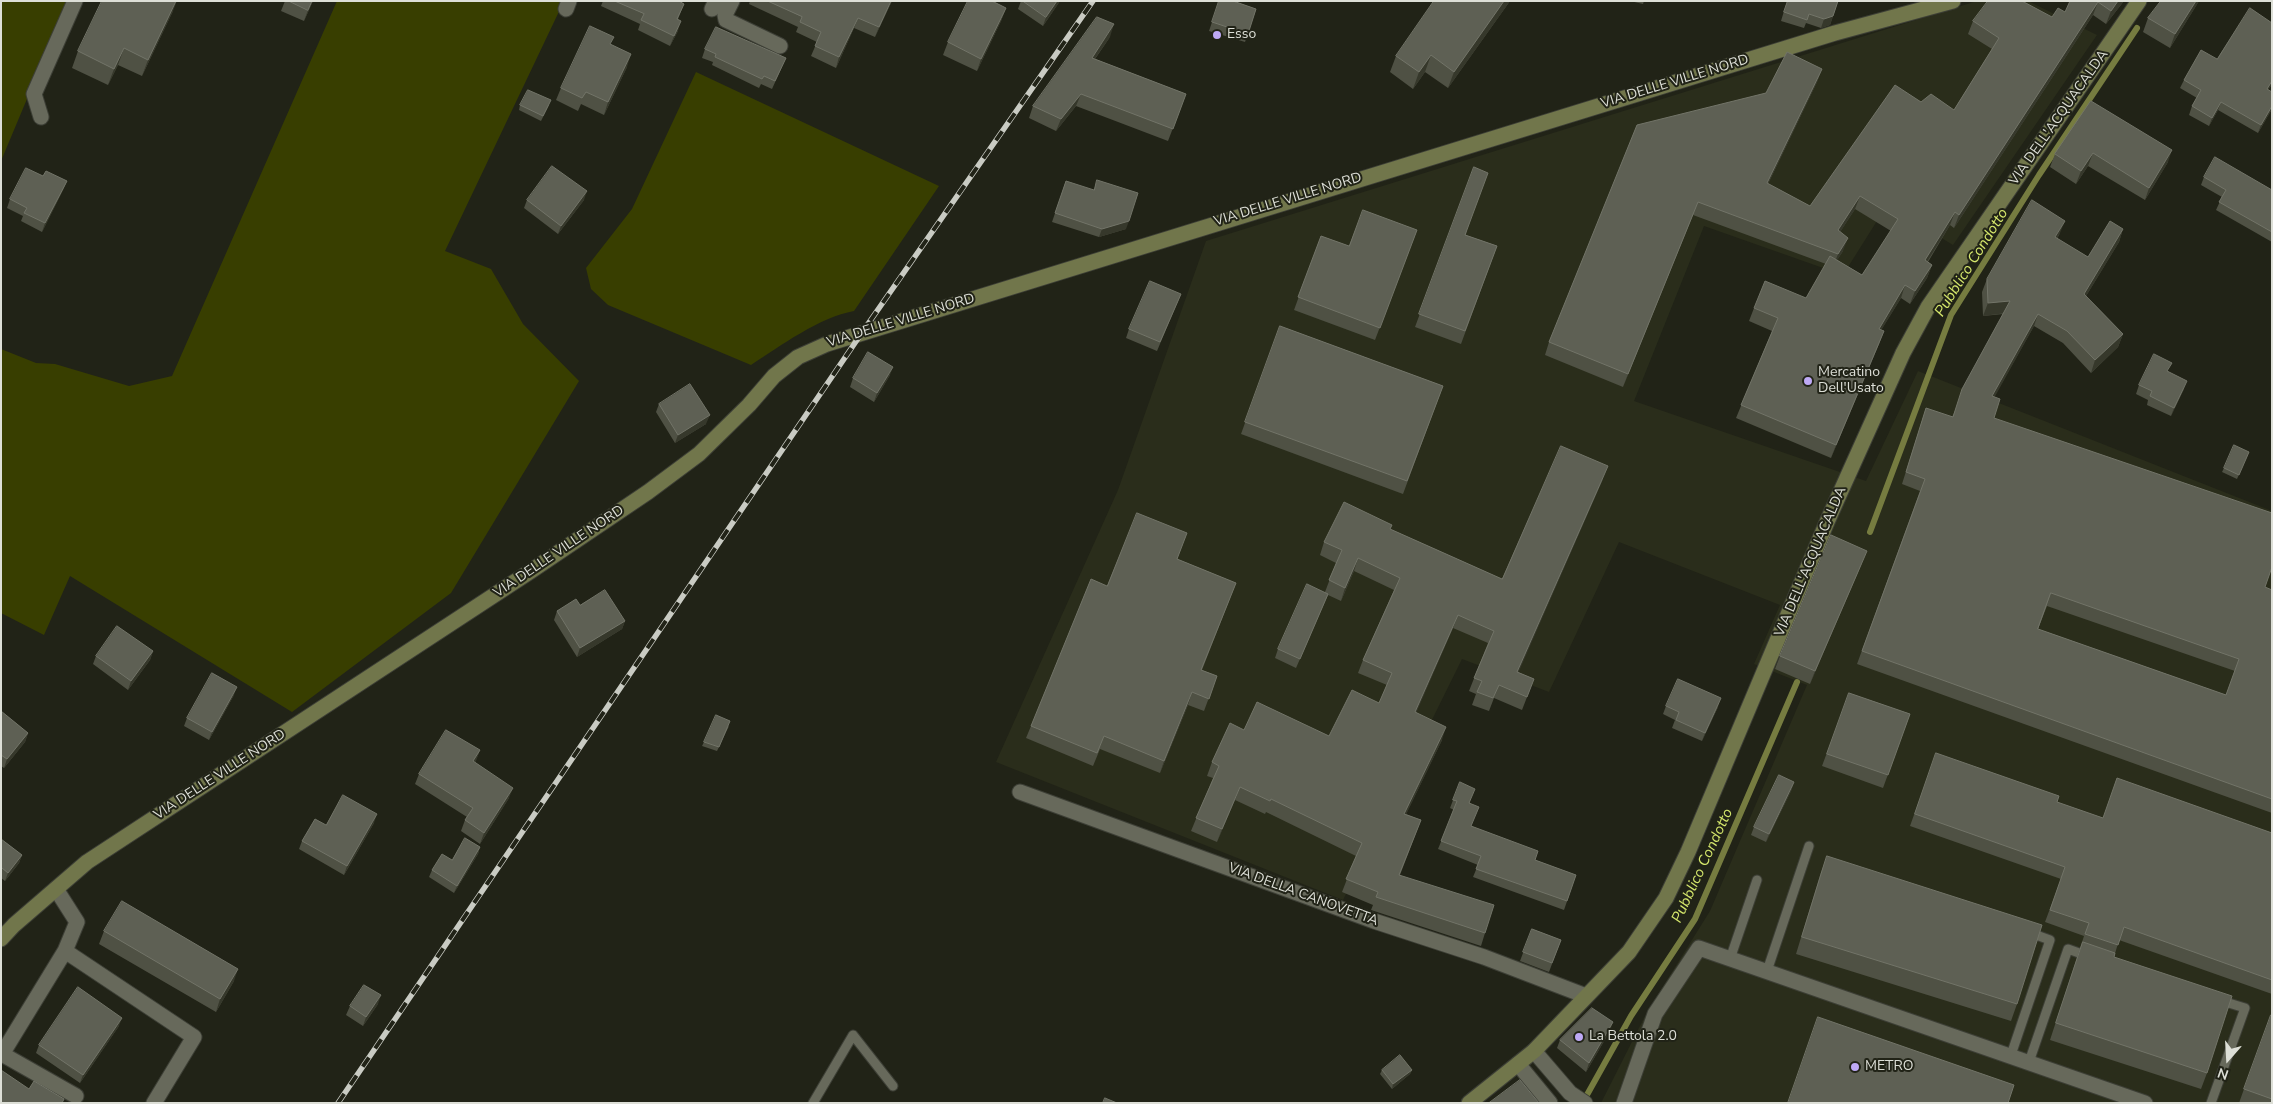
<!DOCTYPE html>
<html>
<head>
<meta charset="utf-8">
<style>
	body { margin:0 }
	#map { position:relative; width:2273px; height:1104px; overflow:hidden; background:#212317; font-family:"Nunito Sans",sans-serif }
	canvas { display:block }
	.frame { position:absolute; inset:0; border:2px solid #dddfd7; pointer-events:none }
	.north { position:absolute; left:2203px; top:1034px; width:50px; height:50px; -webkit-text-stroke:4px #212317; paint-order:stroke; rotate:199deg; font-size:14px; font-weight:700; line-height:20px; text-align:center; color:#dddfd7 }
	.north::after { content:''; display:block; margin:auto; width:18px; height:22px; background:#dddfd7; clip-path:polygon(50% 0,100% 100%,50% 72%,0 100%) }
</style>
</head>
<body>
<div id="map">
<canvas width="2273" height="1104"></canvas>
<div class="frame"></div>
<div class="north">N</div>
</div>
<script>
const g = document.querySelector('canvas').getContext('2d');
g.lineJoin = 'round';
function fill(path, color) {
  g.fillStyle = color;
  g.fill(path, 'evenodd');
}
function trace(path, color, width, dash) {
  g.strokeStyle = color;
  g.lineWidth = width;
  g.lineCap = dash ? 'butt' : 'round';
  g.setLineDash(dash || []);
  g.stroke(path);
}
function label(font, color, halo, rows, align = 'center') {
  g.font = font + ' "Nunito Sans",sans-serif';
  g.lineWidth = 4;
  g.setLineDash([]);
  g.textBaseline = 'middle';
  g.strokeStyle = halo;
  g.fillStyle = color;
  for (const [text, x, y, turn = 0] of rows) {
    g.save();
    g.translate(x, y);
    g.rotate((+turn || 0) * Math.PI / 180);
    g.textAlign = isNaN(turn) ? turn : align;
    if (halo) g.strokeText(text, 0, 0);
    g.fillText(text, 0, 0);
    g.restore();
  }
}
const built = new Path2D(`
	M1977,1H2028L2097,35L1953,245L1887,205L1843,275L1704,226L1634,401L1866,481L1918,371L2272,511V1103H1601L1647,1012L1710,911L1807,685L1754,664L1780,605L1619,542L1549,692L1462,659L1343,900L996,762L1118,490L1206,241Z`);
const green = new Path2D(`
	M1,1H68L1,161Z
	M337,1H564L445,251L491,269L523,324L579,381L451,593L292,712L70,576L44,635L1,613V349L36,363L55,364L129,386L172,376Z
	M696,72L939,186L854,311C820,317 780,346 751,365L608,305L591,289L586,268L632,209Z`);
const stream = new Path2D(`
	M1870,532L1951,315L2039,175L2137,28
	M1583,1102L1631,1016L1695,919L1797,682`);
const lane = new Path2D(`
	M1730,959L1757,880
	M1767,971L1809,846
	M2011,1055L2050,940L2028,932
	M2029,1062L2068,949L2090,957
	M813,1103L853,1035L893,1086
	M2211,1103L2245,1008L2219,1000`);
const street = new Path2D(`
	M732,1L725,15L726,20L780,46
	M566,9L569,1
	M712,9L716,1
	M41,117L34,94L75,1
	M1020,792L1374,921L1484,957L1586,996
	M56,889L77,922L65,951L194,1037L154,1103
	M65,951L2,1054L76,1096
	M1534,1051L1570,1093L1585,1103
	M1518,1064L1550,1103
	M1624,1103L1655,1014L1699,948L2145,1103`);
const secondary = new Path2D(`
	M1,939L14,925L87,862L531,571L648,492L699,454L749,405L774,376L798,357L827,344L1835,33L1953,1
	M1469,1103L1534,1051L1629,952L1666,898L1688,852L1827,522L1903,353L1928,307L2139,1`);
const rail = new Path2D(`
	M338,1103L861,334L1093,1`);
const wall = new Path2D(`
	M285,1H313L304,21L281,11Z
	M603,1H679L684,4L678,19V31L670,46L638,30L640,24L601,6Z
	M750,1H892L875,37L854,28L836,68L811,56L817,42L796,32L798,27L749,4Z
	M1021,1H1060L1043,26L1018,9Z
	M1219,1L1256,9L1245,42L1209,31Z
	M1434,1H1510L1448,88L1425,72L1413,89L1390,72L1396,56Z
	M1630,1H1644L1643,4Z
	M1787,1H1838L1830,25L1821,28L1806,23L1804,28L1781,21Z
	M2070,1H2124L2106,24L2093,15L1954,228L1950,225L1928,262L1932,265L1927,278L1910,304L1901,298L1881,330L1884,331L1879,344L1831,458L1736,418L1772,331L1749,321L1754,308L1806,298L1826,264L1693,215L1623,387L1545,355L1549,342L1766,93L1822,69L1817,82L1768,184L1810,206L1921,102L1954,110L1992,49L1968,34L1973,21L2052,17L2065,12ZM1855,209L1891,231L1862,275L1837,260L1843,251L1840,232Z
	M2161,1H2199L2170,48L2143,32L2148,18Z
	M1006,8L1001,21L977,71L943,55L948,42Z
	M173,11L142,76L118,65L108,85L72,68L78,51Z
	M2272,23V84L2268,90L2272,109L2258,133L2218,110L2209,126L2189,115L2192,106L2197,98L2180,88L2184,80L2217,59Z
	M1110,37L1095,59L1186,94L1168,141L1076,106L1056,131L1029,118L1033,106Z
	M611,44L627,67L604,115L581,104L578,111L556,100L561,88Z
	M705,49L786,58L772,89L761,84L759,88L712,65L713,62L702,58Z
	M2091,101L2168,162L2145,200L2088,166L2076,184L2050,167L2055,154Z
	M520,105H549L541,121L519,110Z
	M1474,167L1466,235L1497,246L1461,344L1415,327Z
	M2204,177L2272,190V242L2216,210L2222,197L2201,185Z
	M67,181L63,190L42,232L21,221L23,216L7,208L10,199Z
	M1066,181L1126,229L1099,237L1052,222Z
	M527,200H584L558,234L524,208Z
	M2123,229L2119,242L2086,296L2123,334L2118,347L2091,373L2063,343L2034,326L1994,397V418L2265,587L2272,590V813L1857,664L1920,491L1902,484L1926,408L1952,417L2003,314L1983,316L1982,292L1987,279L2060,233L2057,239L2088,257ZM2047,606L2235,671L2226,695L2038,629Z
	M1417,230L1375,340L1294,310L1321,236L1349,246Z
	M1181,294L1157,351L1126,338L1129,329Z
	M1280,326L1443,386L1403,494L1241,434Z
	M2168,371L2184,389L2171,416L2147,405L2148,400L2136,394L2139,385Z
	M890,375L874,402L850,387L853,378Z
	M659,404L706,424L675,443L656,412Z
	M2249,452L2237,479L2222,472L2224,468Z
	M1603,479L1518,672L1534,679L1522,710L1494,698L1489,711L1472,705L1476,694L1469,691L1488,643L1453,628L1416,712L1442,740L1406,814L1421,820L1400,875L1485,933L1481,946L1371,910L1373,905L1342,892L1356,856L1266,812L1265,814L1235,800L1217,842L1191,831L1213,778L1207,776L1212,762L1244,730L1329,736L1379,703L1387,685L1358,673L1363,660L1394,590L1354,571L1341,601L1328,595L1296,668L1275,658L1278,649L1325,592L1336,563L1320,555L1324,542L1392,525L1390,529L1502,579Z
	M1187,533L1177,559L1236,583L1202,670L1217,676L1204,711L1188,705L1160,773L1100,749L1093,766L1026,738L1031,726Z
	M1862,563L1810,684L1775,669L1780,656Z
	M580,605L625,621L622,629L577,657L554,620L557,611Z
	M153,651L150,660L128,690L93,664L96,656Z
	M1849,693L1910,714L1883,788L1822,766Z
	M234,695L209,740L184,726L187,718Z
	M1666,706L1718,707L1702,741L1672,728L1675,720L1663,714Z
	M1,711L28,733L25,742L4,768L1,766Z
	M729,726L717,751L702,746L704,742Z
	M480,750L475,762L509,798L480,844L461,831L465,820L467,817L415,784L419,774Z
	M1936,753L2057,802L2103,818L2272,833V994L2119,940L2114,957L2207,1073L2201,1089L2050,1040L2084,936L2045,922L2061,879L1910,826Z
	M1460,782L1470,803L1471,826L1535,860L1576,875L1564,910L1473,877L1478,865L1438,849L1454,810L1450,808Z
	M1794,782L1791,791L1766,842L1751,835L1754,827Z
	M374,823L344,875L299,849L302,841L326,825Z
	M1,839L22,855L19,863L5,881L1,878Z
	M480,847L478,854L454,893L429,877L432,870Z
	M1827,856L2017,1004L2011,1021L1796,954L1821,872Z
	M1532,929L1561,940L1549,972L1520,961Z
	M104,931L234,981L216,1012L99,944Z
	M378,1004L363,1026L346,1015L350,1006Z
	M2272,1015V1103H2239L2244,1089Z
	M119,1026L80,1083L36,1053L39,1045Z
	M1610,1031L1586,1072L1557,1048L1560,1040Z
	M1382,1070H1412L1410,1074L1392,1089L1380,1074Z`);
const shadedWall = new Path2D(`
	M176,1H177L173,11L142,76L148,60Z
	M312,1H313L304,21L308,10Z
	M891,1H892L875,37L879,27Z
	M1057,1H1060L1043,26L1046,17Z
	M1504,1H1510L1448,88L1454,72Z
	M2118,1H2124L2106,24L2111,11Z
	M2196,1H2199L2170,48L2175,34Z
	M2098,2L2093,15L1954,228L1959,215Z
	M1006,8L1001,21L977,71L981,59Z
	M1833,16L1830,25L1821,28L1824,19Z
	M858,18L854,28L836,68L839,57Z
	M681,21L678,31L670,46L674,36Z
	M1114,24L1110,37L1087,70L1092,58Z
	M124,48L118,65L108,85L114,69Z
	M631,54L627,67L604,115L608,102Z
	M1431,55L1425,72L1413,89L1419,72Z
	M1822,69L1817,82L1762,196L1767,183Z
	M2272,81V84L2264,97L2267,89Z
	M1081,94L1076,106L1056,131L1061,119Z
	M2221,102L2218,110L2209,126L2212,118Z
	M2272,106V109L2258,133L2261,125Z
	M2172,150L2168,162L2145,200L2149,188Z
	M2093,153L2088,166L2076,184L2081,171Z
	M67,181L63,190L42,232L45,223Z
	M587,191L584,200L558,234L561,226Z
	M1860,196L1855,209L1833,243L1838,230Z
	M1698,202L1693,215L1623,387L1628,374Z
	M1955,212L1950,225L1920,273L1925,260Z
	M1129,221L1126,229L1099,237L1102,229Z
	M2065,221L2060,233L2050,250L2055,237Z
	M2123,229L2119,242L2080,306L2084,294Z
	M1848,238L1843,251L1833,267L1838,254Z
	M1932,265L1927,278L1910,304L1915,291Z
	M1905,285L1901,298L1874,342L1879,329Z
	M2010,301L2006,313L1983,316L1988,303Z
	M2038,314L2034,326L1988,409L1992,396Z
	M1884,331L1879,344L1831,458L1836,445Z
	M2123,334L2118,347L2091,373L2095,360Z
	M893,367L890,375L874,402L877,393Z
	M2187,381L2184,389L2171,416L2174,408Z
	M710,415L706,424L675,443L678,435Z
	M1608,466L1603,479L1513,685L1517,672Z
	M1867,551L1862,563L1810,684L1815,671Z
	M1358,558L1354,571L1341,601L1345,588Z
	M1458,615L1453,628L1411,725L1415,712Z
	M625,621L622,629L577,657L580,648Z
	M153,651L150,660L128,690L131,681Z
	M237,687L234,695L209,740L212,732Z
	M1192,692L1188,705L1160,773L1164,761Z
	M1721,698L1718,707L1702,741L1705,733Z
	M1446,727L1442,740L1400,827L1404,814Z
	M28,733L25,742L4,768L7,759Z
	M480,750L476,761L469,772L473,761Z
	M1794,782L1791,791L1766,842L1769,834Z
	M1240,787L1235,800L1217,842L1222,829Z
	M513,788L509,798L480,844L484,833Z
	M377,814L374,823L344,875L347,866Z
	M480,847L478,854L454,893L457,886Z
	M22,855L19,863L5,881L8,873Z
	M238,969L234,981L216,1012L220,999Z
	M381,995L378,1004L363,1026L366,1017Z
	M122,1018L119,1026L80,1083L83,1075Z
	M1613,1022L1610,1031L1586,1072L1589,1063Z
	M1412,1070L1410,1074L1392,1089L1393,1084Z`);
const building = new Path2D(`
	M102,1H176L148,60L124,48L114,69L78,51Z
	M289,1H312L308,10Z
	M615,1H679L684,4L677,19L681,21L674,36L641,20L644,14Z
	M768,1H891L879,27L858,18L839,57L815,46L821,32L800,22L802,17Z
	M968,1H992L1006,8L981,59L948,42Z
	M1023,1H1057L1046,17Z
	M1219,1H1233L1256,9L1248,34L1212,22Z
	M1434,1H1504L1454,72L1431,55L1419,72L1396,56Z
	M1788,1H1838L1833,16L1824,19L1809,14L1807,20L1784,12Z
	M1988,1H2022L2052,17L2058,8L2065,12L2070,1H2118L2111,11L2098,2L1959,215L1955,212L1925,260L1932,265L1915,291L1905,285L1879,329L1884,331L1836,445L1741,405L1778,318L1754,308L1765,281L1806,298L1830,256L1862,275L1898,219L1860,196L1838,230L1848,238L1838,254L1698,202L1628,374L1549,342L1637,125L1766,93L1787,52L1822,69L1767,183L1810,206L1895,85L1921,102L1931,94L1954,110L1999,38L1973,21Z
	M2161,1H2196L2175,34L2148,18Z
	M2250,8L2272,23V81L2267,89L2272,92V106L2261,125L2221,102L2212,118L2192,106L2201,90L2184,80L2201,50L2217,59Z
	M1097,17L1114,24L1092,58L1186,94L1173,129L1081,94L1061,119L1033,106Z
	M590,26L614,37L610,44L631,54L608,102L586,92L582,98L561,88Z
	M716,27L786,58L775,81L764,76L762,79L715,57L716,54L705,49Z
	M528,90L551,100L543,116L520,105Z
	M2091,101L2172,150L2149,188L2093,153L2081,171L2055,154Z
	M2215,157L2272,190V232L2219,202L2226,190L2204,177Z
	M552,166L587,191L561,226L527,200Z
	M1474,167L1488,173L1465,235L1497,246L1465,331L1419,314Z
	M26,168L43,176L46,171L67,181L45,223L24,213L27,208L10,199Z
	M1097,180L1138,193L1129,221L1102,229L1055,213L1066,181L1094,190Z
	M2032,200L2065,221L2055,237L2088,257L2110,221L2123,229L2084,294L2123,334L2095,360L2067,331L2038,314L1992,396L2000,399L1994,418L2272,513V567L2265,587L2272,590V799L1862,651L1925,479L1906,472L1926,408L1953,417L1962,389L2010,301L1988,303L1987,279ZM2051,593L2239,659L2226,695L2038,629Z
	M1363,210L1417,230L1380,328L1298,297L1321,236L1349,246Z
	M1150,281L1181,294L1160,342L1129,329Z
	M1280,326L1443,386L1407,481L1245,422Z
	M868,352L893,367L877,393L853,378Z
	M2154,354L2172,363L2167,371L2187,381L2174,408L2150,396L2152,391L2139,385Z
	M690,384L710,415L678,435L659,404Z
	M2234,445L2249,452L2239,475L2224,468Z
	M1561,446L1608,466L1517,672L1534,679L1527,697L1499,685L1493,698L1477,692L1482,681L1474,678L1494,631L1458,615L1415,712L1446,727L1404,814L1421,820L1399,875L1494,905L1485,933L1376,897L1378,892L1346,879L1362,843L1271,799L1270,801L1240,787L1222,829L1196,818L1219,766L1212,762L1230,723L1244,730L1257,702L1329,736L1352,690L1379,703L1392,673L1363,660L1400,578L1358,558L1345,588L1329,580L1342,550L1324,542L1344,502L1392,525L1390,529L1502,579Z
	M1137,513L1187,533L1177,559L1236,583L1201,670L1217,676L1209,699L1192,692L1164,761L1104,736L1097,753L1031,726L1091,579L1107,586Z
	M1831,535L1867,551L1815,671L1780,656Z
	M1307,584L1328,594L1300,659L1278,649Z
	M605,590L625,621L580,648L557,611L576,599L580,605Z
	M117,626L153,651L131,681L96,656Z
	M212,673L237,687L212,732L187,718Z
	M1678,679L1721,698L1705,733L1676,720L1679,712L1666,706Z
	M1849,693L1910,714L1888,775L1827,754Z
	M1,711L28,733L7,759L1,755Z
	M716,715L730,721L719,747L704,742Z
	M446,730L480,750L473,761L513,788L484,833L465,820L473,808L419,774Z
	M1936,753L2059,796L2057,802L2103,818L2117,778L2272,833V980L2124,927L2118,945L2085,934L2089,923L2050,910L2065,867L1915,814Z
	M1779,775L1794,782L1769,834L1754,827Z
	M1460,782L1475,789L1469,803L1479,807L1471,826L1538,851L1535,860L1576,875L1567,901L1476,869L1481,856L1441,841L1457,801L1453,800Z
	M343,795L377,814L347,866L302,841L315,819L326,825Z
	M465,838L480,847L457,886L432,870L442,854L452,860Z
	M1,839L22,855L8,873L2,868L1,869Z
	M1827,856L2042,925L2017,1004L1802,937Z
	M122,901L238,969L220,999L104,931Z
	M1532,929L1561,940L1552,963L1523,952Z
	M2083,942L2115,953L2114,957L2232,996L2207,1073L2056,1023Z
	M364,985L381,995L366,1017L350,1006Z
	M78,987L122,1018L83,1075L39,1045Z
	M1592,1008L1613,1022L1589,1063L1560,1040Z
	M2271,1015H2272V1099L2244,1089Z
	M1818,1017L2014,1085L2008,1103H1788Z
	M1400,1055L1412,1070L1393,1084L1382,1070Z
	M1,1070L29,1089L34,1081L64,1099L62,1103H1Z
	M1520,1080L1539,1103H1489Z
	M1105,1098L1117,1103H1103Z`);
const markers = [
	[1217,35,5,"#bea9f5"],
	[1808,381,5,"#bea9f5"],
	[1579,1037,5,"#bea9f5"],
	[1855,1067,5,"#bea9f5"]
];
const poiNames = [
	["Esso",1227,35],
	["Mercatino",1818,373],
	["Dell'Usato",1818,389],
	["La Bettola 2.0",1589,1037],
	["METRO",1865,1067]
];
const streetNames = [
	["VIA DELLE VILLE NORD",1675,82,-17],
	["VIA DELL'ACQUACALDA",2059,118,-55],
	["VIA DELLE VILLE NORD",1288,200,-17],
	["VIA DELLE VILLE NORD",901,321,-17],
	["VIA DELLE VILLE NORD",559,552,-34],
	["VIA DELL'ACQUACALDA",1811,562,-67],
	["VIA DELLE VILLE NORD",220,775,-33],
	["VIA DELLA CANOVETTA",1303,895,20]
];
const waterNames = [
	["Pubblico Condotto",1972,263,-58],
	["Pubblico Condotto",1703,866,-65]
];
fill(built, '#2a2d1b');
fill(green, '#383e00');
trace(stream, '#767c40', 6);
trace(lane, '#3d3f36', 11);
trace(street, '#3d3f36', 17);
trace(secondary, '#3d3f36', 17);
trace(lane, '#67695b', 9);
trace(street, '#67695b', 15);
trace(secondary, '#71764b', 15);
trace(rail, '#c9cbc3', 5.5);
trace(rail, '#212317', 4, [11]);
fill(wall, '#4f5144');
fill(shadedWall, '#36382b');
fill(building, '#5e6054');
trace(building, '#727468', 1);
for (const [x, y, r, color] of markers) {
  const dot = new Path2D();
  dot.arc(x, y, r, 0, 2 * Math.PI);
  g.fillStyle = color;
  g.fill(dot);
  trace(dot, '#212317', 2);
}
label('14px', '#dddfd7', '#212317', poiNames, 'left');
label('14px', '#dddfd7', '#212317', streetNames);
label('italic 15px', '#d6e86c', '#212317', waterNames);
</script>
</body>
</html>
